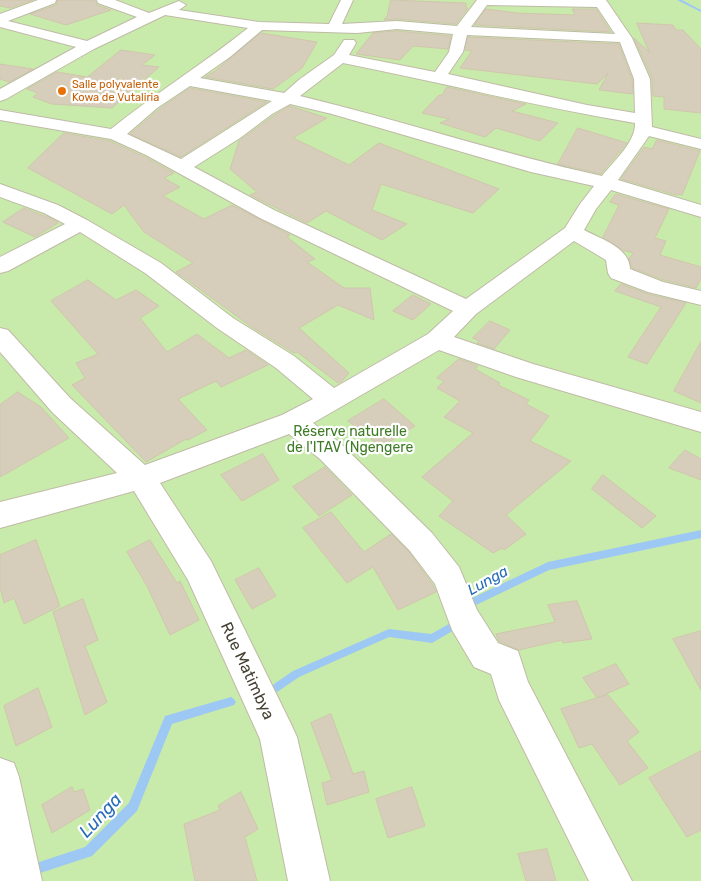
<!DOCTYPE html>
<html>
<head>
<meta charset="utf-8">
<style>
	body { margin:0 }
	canvas { display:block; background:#f4f1e5 }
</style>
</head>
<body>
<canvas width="701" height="881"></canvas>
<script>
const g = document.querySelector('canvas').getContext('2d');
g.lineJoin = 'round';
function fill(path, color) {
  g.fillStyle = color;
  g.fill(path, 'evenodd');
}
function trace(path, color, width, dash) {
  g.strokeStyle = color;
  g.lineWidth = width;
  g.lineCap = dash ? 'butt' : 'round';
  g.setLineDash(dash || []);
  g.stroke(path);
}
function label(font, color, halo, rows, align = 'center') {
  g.font = font + ' Rubik,sans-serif';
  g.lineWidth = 4.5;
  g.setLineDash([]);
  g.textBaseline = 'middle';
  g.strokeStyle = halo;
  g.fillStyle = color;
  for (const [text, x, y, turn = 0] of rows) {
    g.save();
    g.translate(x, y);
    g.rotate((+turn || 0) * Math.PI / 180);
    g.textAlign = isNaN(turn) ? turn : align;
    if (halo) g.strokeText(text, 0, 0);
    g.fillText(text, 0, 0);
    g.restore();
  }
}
const green = new Path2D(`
	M0,0H701V881H0Z`);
const stream = new Path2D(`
	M677,0H682L701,10V12Z
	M701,530V538L549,570L474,606L472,611L469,612L466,611L464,608L468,600L548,562Z
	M458,619L461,620L463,623L461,626L432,643L389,637L299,677L280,690L277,692L274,690L272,687L274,684L293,671L389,629L431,634Z
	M231,697L234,699L236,702L234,705L172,724L137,811L92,856L31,876L27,874L25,870L27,866L85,847L129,803L165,716Z`);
const building = new Path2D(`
	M0,0H33L10,8L0,6Z
	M58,0H95L97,5L111,10L66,25L30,14L56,5Z
	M391,0L466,3V8H468L456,24L397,19L384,20L387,16Z
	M486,9L517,13L575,15L572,9H596L611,32L475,25Z
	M637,23L673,25L676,30H683L701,49V113L664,109V97L653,96L652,78L634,38L649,52Z
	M397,31L451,36L448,49L413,46L400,60L356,54L373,33Z
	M261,33L317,42L302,68L273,89L205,77L215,71Z
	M468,37L619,44L632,79L633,94L599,90L608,73L597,84L460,68L472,51L465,50Z
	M121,50L155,55L142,65L159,67L112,108L52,104L33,97L38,93L27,89L57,72L87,77Z
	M0,64L33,69L9,82L0,79Z
	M447,87L526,104L512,111L558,123L540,141L496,128L485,137L440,123L449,119L422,113L439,95H442Z
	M190,88L267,102L181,157L130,134L158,110Z
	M290,106L327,118L293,138L349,165L379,143L499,189L473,213L381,184L372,210L407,224L382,240L326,211L307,223L250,195L257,192L230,169L239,141L273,116Z
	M578,128L627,143L601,174L558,164Z
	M64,133L110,141L145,157L174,173L164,178L180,187L163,196L204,219L232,205L290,235L287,237L315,259L307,262L344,288H370L374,320L338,305L299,328L349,373L342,381L338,383L297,352L294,353L253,328L176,272L193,263L144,232L124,205L112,214L28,168Z
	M657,140L700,151L682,195L676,194V195L621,179L644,147L652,149Z
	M616,194L669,209L655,238L666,241L660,255L701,267V279L696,288L664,280L632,268L629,259L633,253L623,250L603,237L619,205L610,202Z
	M24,208L52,219L58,223L35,237L3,222Z
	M88,280L116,300L136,290L159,306L140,318L167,352L197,334L229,358L246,350L268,365L221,387L216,381L178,399L207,430L188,440L186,439L146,462L72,385L85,378L76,363L98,354L51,301Z
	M621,284L648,294L686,303L647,364L628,357L661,307L615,291Z
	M413,295L431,304L413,320L393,311Z
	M490,321L510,330L494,349L477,343L479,341L473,338Z
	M701,342V403L674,391Z
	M459,359L478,366L475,369L500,383L498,385L529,400L526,404L549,416L530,441L571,461L506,515L526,534L504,550L502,548L493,553L439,516L453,501L422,477L473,433L444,417L460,401L437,388L444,381L437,378Z
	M18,392L41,407L69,438L0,477V405Z
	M384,399L415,426L381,447L348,421Z
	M685,450L701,459V480L669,468Z
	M263,454L279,480L242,501L221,475Z
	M325,467L352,495L319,516L293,487Z
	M603,475L656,516L642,528L592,489Z
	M331,512L364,552L391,534L409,552L433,585L436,592L398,610L373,567L347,583L303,528Z
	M36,540L60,606L24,624L14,598L4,603L0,587V555Z
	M150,540L177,583L180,581L199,620L170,635L147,586L127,552Z
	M259,568L276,596L252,609L235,580Z
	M83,599L98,640L85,646L107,702L85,715L53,612Z
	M577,601L592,639L563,643L562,640L519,650L499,641L496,634L555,622L548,605Z
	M701,631V690L673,639Z
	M616,664L629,684L597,698L583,678Z
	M38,688L52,727L16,746L4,706Z
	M608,695L639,732L627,741L648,768L620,785L592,744L579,748L561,709Z
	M331,714L353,774L364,771L369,792L327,805L322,783L332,780L311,723Z
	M701,751V830L687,837L649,778Z
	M72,787L74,792L83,789L90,810L52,833L42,805Z
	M412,787L425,826L388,838L376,799Z
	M241,792L258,829L245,837L257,881H195L184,824L220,810L218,806Z
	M547,849L556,881H526L518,854Z`);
const minor = new Path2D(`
	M38,0H56L55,3L8,21L87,41L137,17L98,3L97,0H115L149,13L179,1L186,5L179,10L259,22L329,24L341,0H353L342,24L397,21L457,26L477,0H606L632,38L650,79L652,127L701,139V149L649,136L618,180L701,205V217L611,190L596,209L584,230C601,239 630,248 630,269L663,282L701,291V305L648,292L611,278L608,273L606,260L574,241L476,314L454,337L533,364L701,412V432L516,377L439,350L313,423L340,443L432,533L459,567L477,610L498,643L518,651L528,682L632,881H589L499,700L491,674L474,667L452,630L435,584L410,551L320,459L289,434L160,483L211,561L291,724L297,737L330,881H288L260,739L188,580L134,491L0,528V502L117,473L52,412L0,352V328L8,330L70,398L145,465L282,415L313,399L276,368L217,328L145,273L80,232L8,271L0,273V257L65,224L44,213L0,197V184L58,205L87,220L161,263L233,318L294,356L334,388L428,334L453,311L260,218L146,155L111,139L0,120V110L111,129C156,93 203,64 248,28L165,15L94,49L6,99L0,101V89L76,47L0,27V14ZM487,5L597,7L615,34L471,27ZM397,29L453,34L449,52L435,72L349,55L356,43L354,40H344L334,55L300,79L284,93L200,78L230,57L262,30L357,33ZM467,35L620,42L634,79L635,113L587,105L448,74L463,52ZM343,63C440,82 537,107 635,123C636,142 613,162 602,176C500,154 401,120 300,96ZM190,86L272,101L181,159L127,134L157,108ZM290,104L332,114L531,172L594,186L580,204L565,228L466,299L274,210L194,167L240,138L272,114Z
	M0,758L14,763L19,777L42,881H0Z`);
const markers = [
	[62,91,5,"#e8710a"]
];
const farFoodnames = [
	["Salle polyvalente",72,85],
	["Kowa de Vutaliria",72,98]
];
const parkNames = [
	["Réserve naturelle",350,432],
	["de l'ITAV (Ngengere",350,448]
];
const waterNames = [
	["Lunga",488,581,-29]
];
const nearStreetnames = [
	["Rue Matimbya",247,671,65]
];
const nearWaternames = [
	["Lunga",101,816,-47]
];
fill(green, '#c8ebab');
fill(stream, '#9dc8f4');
fill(building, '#d6ceba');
trace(building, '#d1c6ad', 1);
trace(minor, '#c0baa7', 2);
fill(minor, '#fff');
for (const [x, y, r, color] of markers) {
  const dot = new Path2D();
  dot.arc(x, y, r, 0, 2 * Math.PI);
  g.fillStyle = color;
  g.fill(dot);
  trace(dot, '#fff', 2);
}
label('11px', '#c56008', '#fff', farFoodnames, 'left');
label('14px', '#3d7c24', '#fff', parkNames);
label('italic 15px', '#276db9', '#fff', waterNames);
label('16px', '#474134', '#fff', nearStreetnames);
label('italic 18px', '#276db9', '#fff', nearWaternames);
</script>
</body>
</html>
